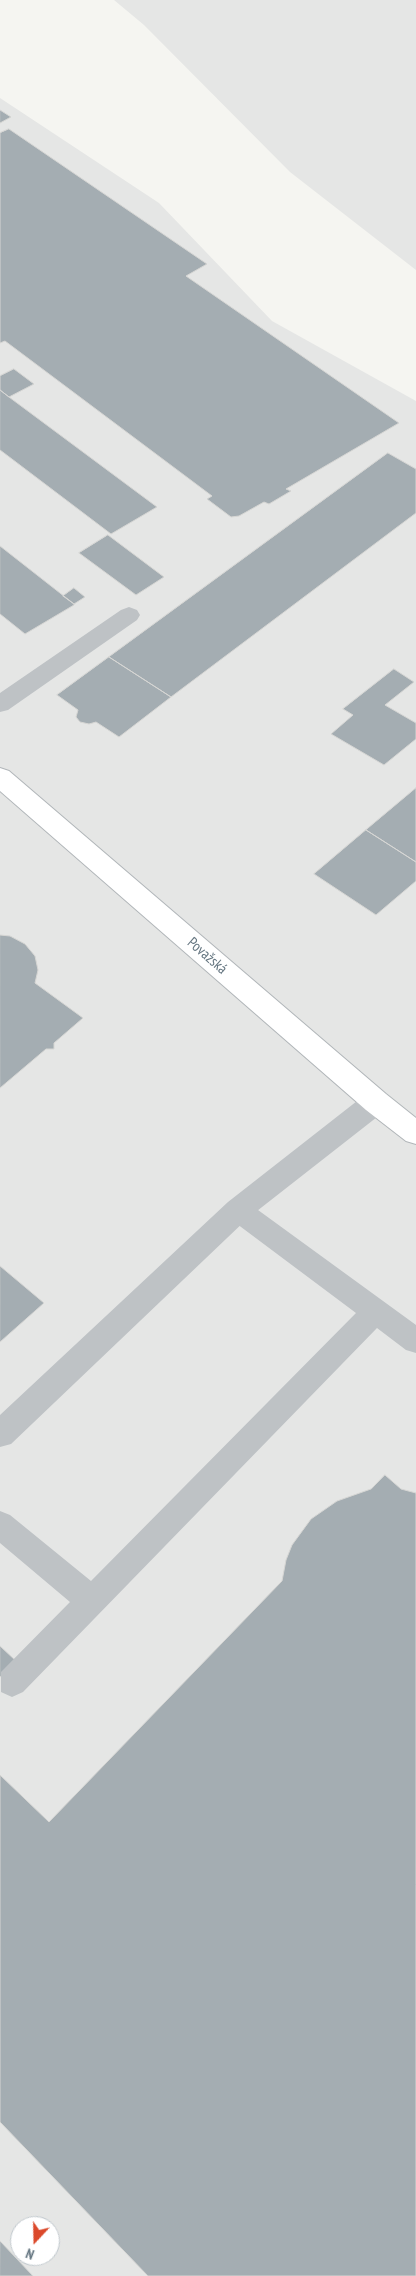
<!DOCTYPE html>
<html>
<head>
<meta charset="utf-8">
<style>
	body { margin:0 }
	#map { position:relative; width:416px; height:2276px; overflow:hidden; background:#f5f5f1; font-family:"PT Sans Narrow",sans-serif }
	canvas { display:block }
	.north { position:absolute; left:10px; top:2216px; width:50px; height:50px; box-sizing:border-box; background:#fff; border:1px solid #c1c8cd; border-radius:50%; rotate:201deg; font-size:14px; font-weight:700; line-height:20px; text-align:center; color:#657681 }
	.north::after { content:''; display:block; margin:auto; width:18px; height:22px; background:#db492b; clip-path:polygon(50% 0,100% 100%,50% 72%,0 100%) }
</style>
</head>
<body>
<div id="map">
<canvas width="416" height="2276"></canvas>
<div class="north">N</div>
</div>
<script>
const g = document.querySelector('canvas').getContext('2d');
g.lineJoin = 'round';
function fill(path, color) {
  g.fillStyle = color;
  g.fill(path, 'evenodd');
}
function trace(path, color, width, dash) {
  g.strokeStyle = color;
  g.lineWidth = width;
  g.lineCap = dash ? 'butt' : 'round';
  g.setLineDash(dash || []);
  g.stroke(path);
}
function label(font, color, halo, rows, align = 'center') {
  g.font = font + ' "PT Sans Narrow",sans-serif';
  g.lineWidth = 5;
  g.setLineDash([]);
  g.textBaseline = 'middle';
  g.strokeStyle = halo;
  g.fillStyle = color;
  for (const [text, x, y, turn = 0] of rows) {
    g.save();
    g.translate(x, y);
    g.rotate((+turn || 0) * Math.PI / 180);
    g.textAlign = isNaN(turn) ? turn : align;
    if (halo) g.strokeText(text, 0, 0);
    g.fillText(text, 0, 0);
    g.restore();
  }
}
const built = new Path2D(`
	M114,0H416V270L290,172L144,25Z
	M0,98L159,203L272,321L416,401V2276H0ZM20,2226H50V2256H20Z`);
const building = new Path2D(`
	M0,110L11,117L0,123Z
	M9,129L207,264L186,276L399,423L286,489L291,491L269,504L264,502L239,516L231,517L207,499L212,496L5,341L0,343V133Z
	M14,369L34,384L9,397L0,390V376Z
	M0,390L9,397L157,507L111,534L0,450Z
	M388,453L416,469V513L171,697L109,657Z
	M108,535L164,577L136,595L79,553Z
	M0,546L74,604V605L25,634L0,614Z
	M74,588L85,597L74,604L63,596Z
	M109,657L171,697L119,737L96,722L89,724L80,722L76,717L78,710L57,695Z
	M394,669L414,682L385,705L416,723V739L384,765L331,734L353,715L343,709Z
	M416,788V862L366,830Z
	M366,830L416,862V881L376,915L314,874Z
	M0,935L10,936L25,944L35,956L38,970L35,983L83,1018L54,1043V1049H46L0,1088Z
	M0,1266L44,1303L0,1342Z
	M385,1475L401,1489L416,1493V2276H148L0,2122V1775L49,1822L282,1581L286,1560L292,1545L311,1519L337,1501L371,1489Z
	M0,1646L16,1661L0,1677Z
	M0,2241L33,2276H0Z`);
const lane = new Path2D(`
	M129,607L137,610L140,615L137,620L8,710L0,712V693L121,610Z
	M238,1199L247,1202L416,1325V1353L406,1350L377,1328L23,1692L12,1697L1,1692V1672L70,1602L0,1543V1511L10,1515L91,1581L356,1313L229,1218L225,1210L229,1202Z`);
const street = new Path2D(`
	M376,1091L386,1094L390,1102L386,1110L248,1218L11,1444L0,1447V1415L228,1202L366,1094Z`);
const primary = new Path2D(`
	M0,768L9,771L386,1094L416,1118V1144L406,1141L366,1110L0,791Z`);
const streetNames = [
	["Považská",207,956,41]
];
fill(built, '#e5e6e5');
fill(building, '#a4adb2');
trace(building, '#d6d6d4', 1);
trace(primary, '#b1b6b9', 2);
fill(lane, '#bec2c5');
fill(street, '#bec2c5');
fill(primary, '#fff');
label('15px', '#657681', '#fff', streetNames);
</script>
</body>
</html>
